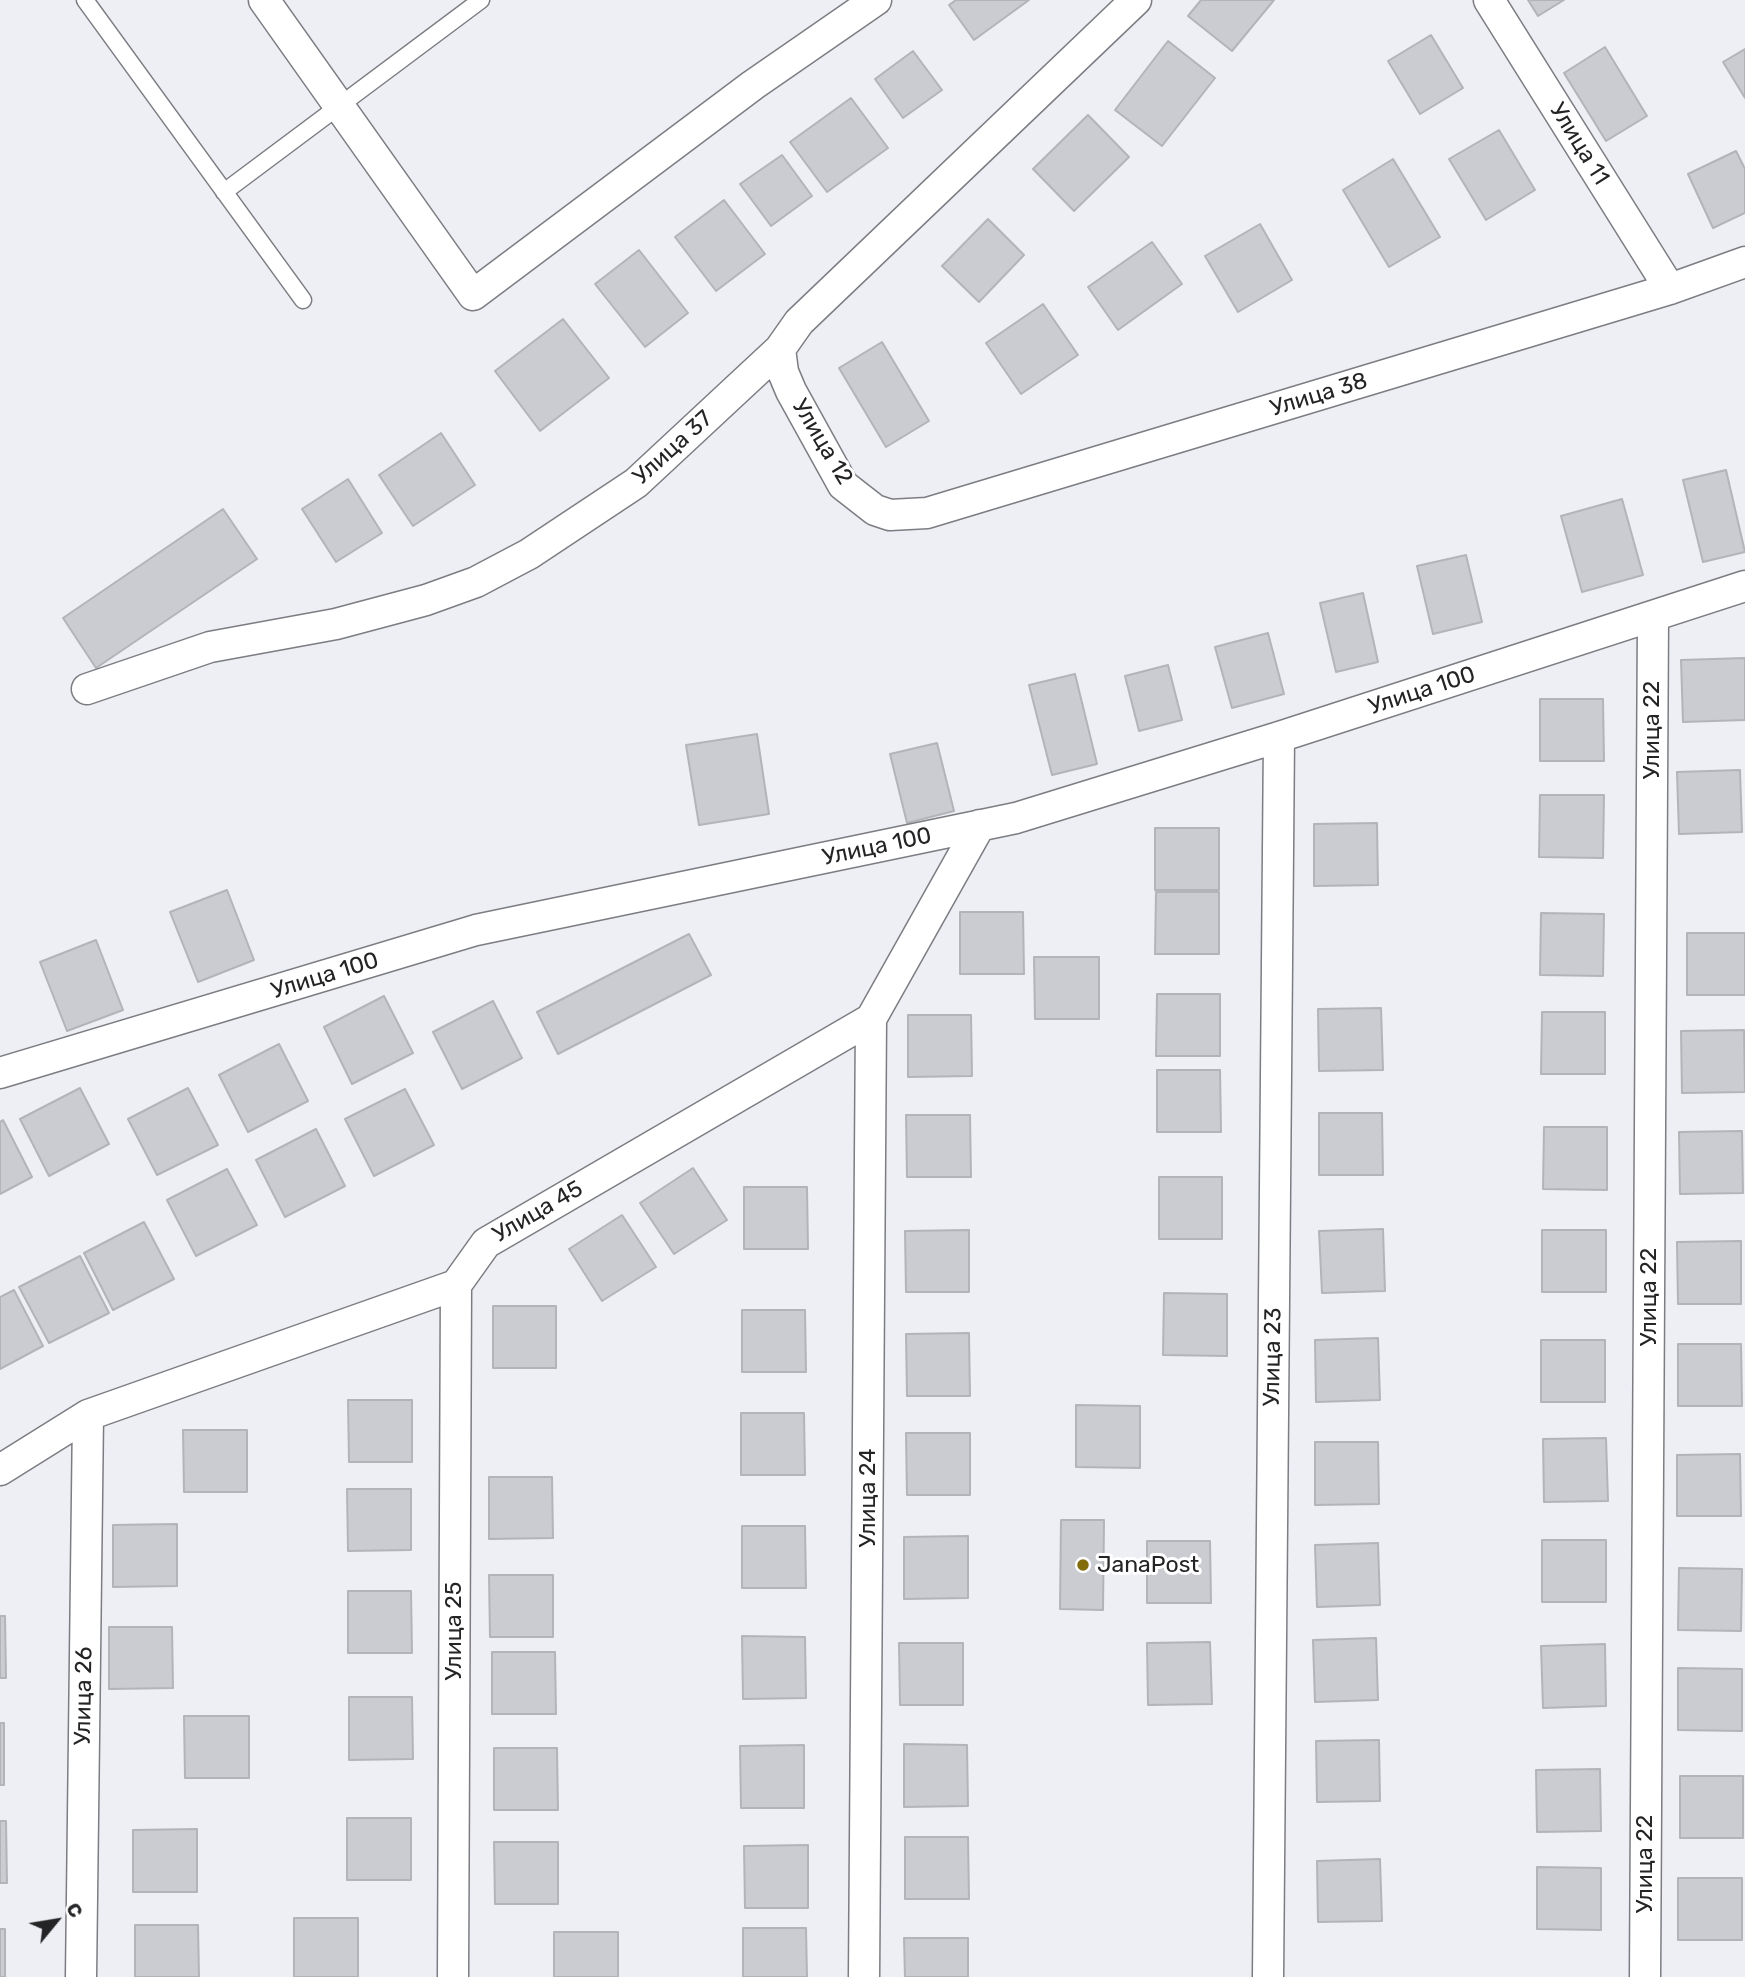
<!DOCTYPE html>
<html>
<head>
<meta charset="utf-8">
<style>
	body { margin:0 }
	#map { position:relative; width:1745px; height:1977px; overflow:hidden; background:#eeeff5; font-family:Rubik,sans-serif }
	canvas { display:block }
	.north { position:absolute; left:21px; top:1886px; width:70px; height:70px; -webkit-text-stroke:5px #fff; paint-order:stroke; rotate:60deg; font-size:19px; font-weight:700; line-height:28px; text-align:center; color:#242426 }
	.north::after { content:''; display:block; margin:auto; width:24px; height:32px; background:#242426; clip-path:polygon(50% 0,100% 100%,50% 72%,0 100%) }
</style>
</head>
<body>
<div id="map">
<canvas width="1745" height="1977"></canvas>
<div class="north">С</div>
</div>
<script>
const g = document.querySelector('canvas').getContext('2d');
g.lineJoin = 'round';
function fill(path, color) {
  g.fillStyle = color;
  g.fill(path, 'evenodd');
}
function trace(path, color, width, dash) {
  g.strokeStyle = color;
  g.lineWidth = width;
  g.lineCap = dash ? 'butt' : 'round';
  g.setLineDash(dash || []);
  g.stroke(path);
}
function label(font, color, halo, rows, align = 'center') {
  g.font = font + ' Rubik,sans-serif';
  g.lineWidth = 6;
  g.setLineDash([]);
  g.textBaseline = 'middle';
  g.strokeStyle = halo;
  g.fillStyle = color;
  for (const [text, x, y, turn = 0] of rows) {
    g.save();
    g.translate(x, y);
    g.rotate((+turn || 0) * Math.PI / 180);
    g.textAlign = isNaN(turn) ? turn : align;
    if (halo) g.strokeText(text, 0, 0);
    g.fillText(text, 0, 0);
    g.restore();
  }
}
const building = new Path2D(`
	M956,0H1029L974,40L949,5Z
	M1201,0H1274L1232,51L1188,16Z
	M1528,0H1564L1538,16Z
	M1431,35L1463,88L1420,114L1388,61Z
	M1168,41L1215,78L1162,146L1115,110Z
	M1605,47L1647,116L1606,141L1564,73Z
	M1745,49V98L1723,62Z
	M913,51L942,90L903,118L875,79Z
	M851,98L888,148L827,192L790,142Z
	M1088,115L1129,157L1074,211L1033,169Z
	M1499,130L1535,190L1486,220L1449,159Z
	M1736,151L1745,169V213L1713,228L1688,174Z
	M782,155L812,196L771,226L740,184Z
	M1393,159L1440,237L1389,267L1343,190Z
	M724,200L765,254L716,291L675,237Z
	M988,219L1024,255L979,302L942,266Z
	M1260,224L1292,280L1238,312L1205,256Z
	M1152,242L1182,284L1118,330L1088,287Z
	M639,250L688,313L645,347L595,284Z
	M1043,304L1078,355L1021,394L986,343Z
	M563,319L609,378L540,431L495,371Z
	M882,342L929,421L886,447L839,368Z
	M441,433L475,485L413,526L379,475Z
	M1726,470L1745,552L1703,562L1683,480Z
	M348,479L382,533L336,562L302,509Z
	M1622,499L1643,575L1582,592L1561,516Z
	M223,509L257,559L96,668L63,618Z
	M1466,555L1482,622L1433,634L1417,566Z
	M1363,593L1378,662L1336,672L1320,603Z
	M1268,633L1284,694L1232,708L1215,647Z
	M1745,658V720L1683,722L1681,660Z
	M1168,665L1182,720L1139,731L1125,676Z
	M1075,674L1097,764L1052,775L1029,685Z
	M1540,699H1603L1604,761H1540Z
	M757,734L769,814L699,825L686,745Z
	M937,743L954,811L907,823L890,754Z
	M1740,770L1742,832L1679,834L1677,772Z
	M1540,795H1604L1603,858L1539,857Z
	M1377,823L1378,885L1314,886V824Z
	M1155,828H1219V890H1155Z
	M227,890L254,960L198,982L170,912Z
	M1156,892H1219V954H1155Z
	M960,912H1023L1024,974H960Z
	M1541,913L1604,914L1603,976L1540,975Z
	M1687,933H1745V995H1687Z
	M689,934L711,975L558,1054L537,1012Z
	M96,940L123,1010L67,1031L40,962Z
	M1034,957H1099V1019H1035Z
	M1157,994H1220V1056H1156Z
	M384,996L413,1053L352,1084L324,1027Z
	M493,1001L522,1058L462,1089L433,1032Z
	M1381,1008L1383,1070L1319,1071L1318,1009Z
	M1542,1012H1605V1074H1541Z
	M908,1015H971L972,1076L908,1077Z
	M1744,1030L1745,1092L1682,1093L1681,1031Z
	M279,1044L308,1101L248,1132L219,1075Z
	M1157,1070H1220L1221,1132H1157Z
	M80,1088L109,1144L49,1176L20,1119Z
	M188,1088L218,1145L157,1175L128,1119Z
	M405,1089L434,1145L374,1176L345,1119Z
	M1319,1113H1382L1383,1175H1319Z
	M906,1115H970L971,1177H907Z
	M3,1120L32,1177L0,1194V1122Z
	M1544,1127H1607V1190L1543,1189Z
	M316,1129L345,1186L285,1217L256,1160Z
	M1742,1131L1743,1193L1680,1194L1679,1132Z
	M693,1168L727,1220L674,1254L640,1203Z
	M227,1169L257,1225L196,1256L167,1200Z
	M1159,1177H1222V1239H1159Z
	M744,1187H807L808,1249H744Z
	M622,1215L656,1267L602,1301L569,1249Z
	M144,1222L174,1279L113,1310L84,1253Z
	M1383,1229L1385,1291L1322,1293L1319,1231Z
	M969,1230V1292H906L905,1231Z
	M1542,1230H1606V1292H1542Z
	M1741,1241V1304H1678L1677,1242Z
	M80,1256L109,1313L49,1343L19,1287Z
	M14,1290L43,1346L0,1369V1297Z
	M1164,1293L1227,1294V1356L1163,1355Z
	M493,1306H556V1368H493Z
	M742,1310H805L806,1372H742Z
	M969,1333L970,1396H907L906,1334Z
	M1378,1338L1380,1400L1316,1402L1315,1340Z
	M1541,1340H1605V1402H1541Z
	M1678,1344H1741L1742,1406H1678Z
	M348,1400H412V1462H349Z
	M1076,1405L1140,1406V1468L1076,1467Z
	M741,1413H804L805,1475H741Z
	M183,1430H247V1492H184Z
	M906,1433H970V1495H907Z
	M1606,1438L1608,1501L1544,1502L1543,1439Z
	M1315,1442H1378L1379,1504L1315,1505Z
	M1740,1454L1741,1516H1677V1455Z
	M489,1477H552L553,1538L489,1539Z
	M347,1489H411V1550L348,1551Z
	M1061,1520H1104L1103,1610L1060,1609Z
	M177,1524V1586L113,1587V1525Z
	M742,1526H805L806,1588H742Z
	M968,1536V1598L904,1599V1537Z
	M1542,1540H1606V1602H1542Z
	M1147,1541H1210L1211,1603H1147Z
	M1378,1543L1380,1605L1317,1607L1315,1545Z
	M1679,1568L1742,1569L1741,1631L1678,1630Z
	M489,1575H553V1637H490Z
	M348,1591H411L412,1653H348Z
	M0,1616H5L6,1678H0Z
	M109,1627H172L173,1688L109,1689Z
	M742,1636L805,1637L806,1698L743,1699Z
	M1376,1638L1378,1700L1315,1702L1313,1640Z
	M1210,1642L1212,1704L1148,1705L1147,1643Z
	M899,1643H963V1705H900Z
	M1605,1644L1606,1706L1543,1708L1541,1646Z
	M492,1652H555L556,1714H492Z
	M1678,1668L1742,1669V1731L1678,1730Z
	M349,1697H412L413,1759L349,1760Z
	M184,1716H249V1778H185Z
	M0,1723H4V1785H0Z
	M1379,1740L1380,1801L1317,1802L1316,1741Z
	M904,1744L967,1745L968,1806L904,1807Z
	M804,1745V1808H741L740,1746Z
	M494,1748H557L558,1810H494Z
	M1600,1769L1601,1831L1537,1832L1536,1770Z
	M1680,1776H1743V1838H1680Z
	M347,1818H411V1880H347Z
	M0,1821H6L7,1883H0Z
	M197,1829V1892H133V1830Z
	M905,1837H968L969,1899H905Z
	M494,1842H558V1904H495Z
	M808,1845V1908H745L744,1846Z
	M1380,1859L1382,1921L1318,1922L1317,1861Z
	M1537,1867L1601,1868V1930L1537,1929Z
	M1678,1878H1742V1940H1678Z
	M294,1918H358V1977H294Z
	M135,1925H198L199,1977H135Z
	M743,1928H806L807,1977H743Z
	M0,1929H5V1977H0Z
	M554,1932H618V1977H554Z
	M904,1938H968V1977H905Z`);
const service = new Path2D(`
	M85,0L303,300
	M224,192L481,0`);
const minor = new Path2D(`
	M264,0L473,295L753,85L876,0
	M1489,0L1670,289
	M780,349L783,372L791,391L843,485L875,510L890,515L927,513L1670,289L1745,262
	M87,689L210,647L336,624L426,600L476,582L529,554L636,483L780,349L799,322L1136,0
	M0,1073L476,930L1016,818L1279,737L1745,586
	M0,1470L88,1415L456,1285L486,1243L871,1019L980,825
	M81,1977L88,1415
	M453,1977L456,1285
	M864,1977L871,1019
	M1268,1977L1279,737
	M1645,1977L1653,617`);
const markers = [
	[1083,1565,7,"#836d0b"]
];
const streetNames = [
	["Улица 11",1579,144,58],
	["Улица 38",1319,395,-17],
	["Улица 12",822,442,59],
	["Улица 37",673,448,-42],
	["Улица 100",1422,691,-18],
	["Улица 22",1652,730,-90],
	["Улица 100",877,847,-12],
	["Улица 100",325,976,-17],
	["Улица 45",538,1212,-30],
	["Улица 22",1649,1297,-90],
	["Улица 23",1273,1357,-89],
	["Улица 24",868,1498,-90],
	["Улица 25",454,1631,-90],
	["Улица 26",84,1696,-89],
	["Улица 22",1645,1864,-90]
];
const poiNames = [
	["JanaPost",1097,1565]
];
fill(building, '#cbccd1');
trace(building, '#b3b4b9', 2);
trace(service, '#7c7d82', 19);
trace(minor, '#7c7d82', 33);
trace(service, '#fff', 16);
trace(minor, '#fff', 30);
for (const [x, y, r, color] of markers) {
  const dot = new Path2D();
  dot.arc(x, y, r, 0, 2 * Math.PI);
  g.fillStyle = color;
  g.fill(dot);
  trace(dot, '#fff', 2.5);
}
label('23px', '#242426', '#fff', streetNames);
label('23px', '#242426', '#fff', poiNames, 'left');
</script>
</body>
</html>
